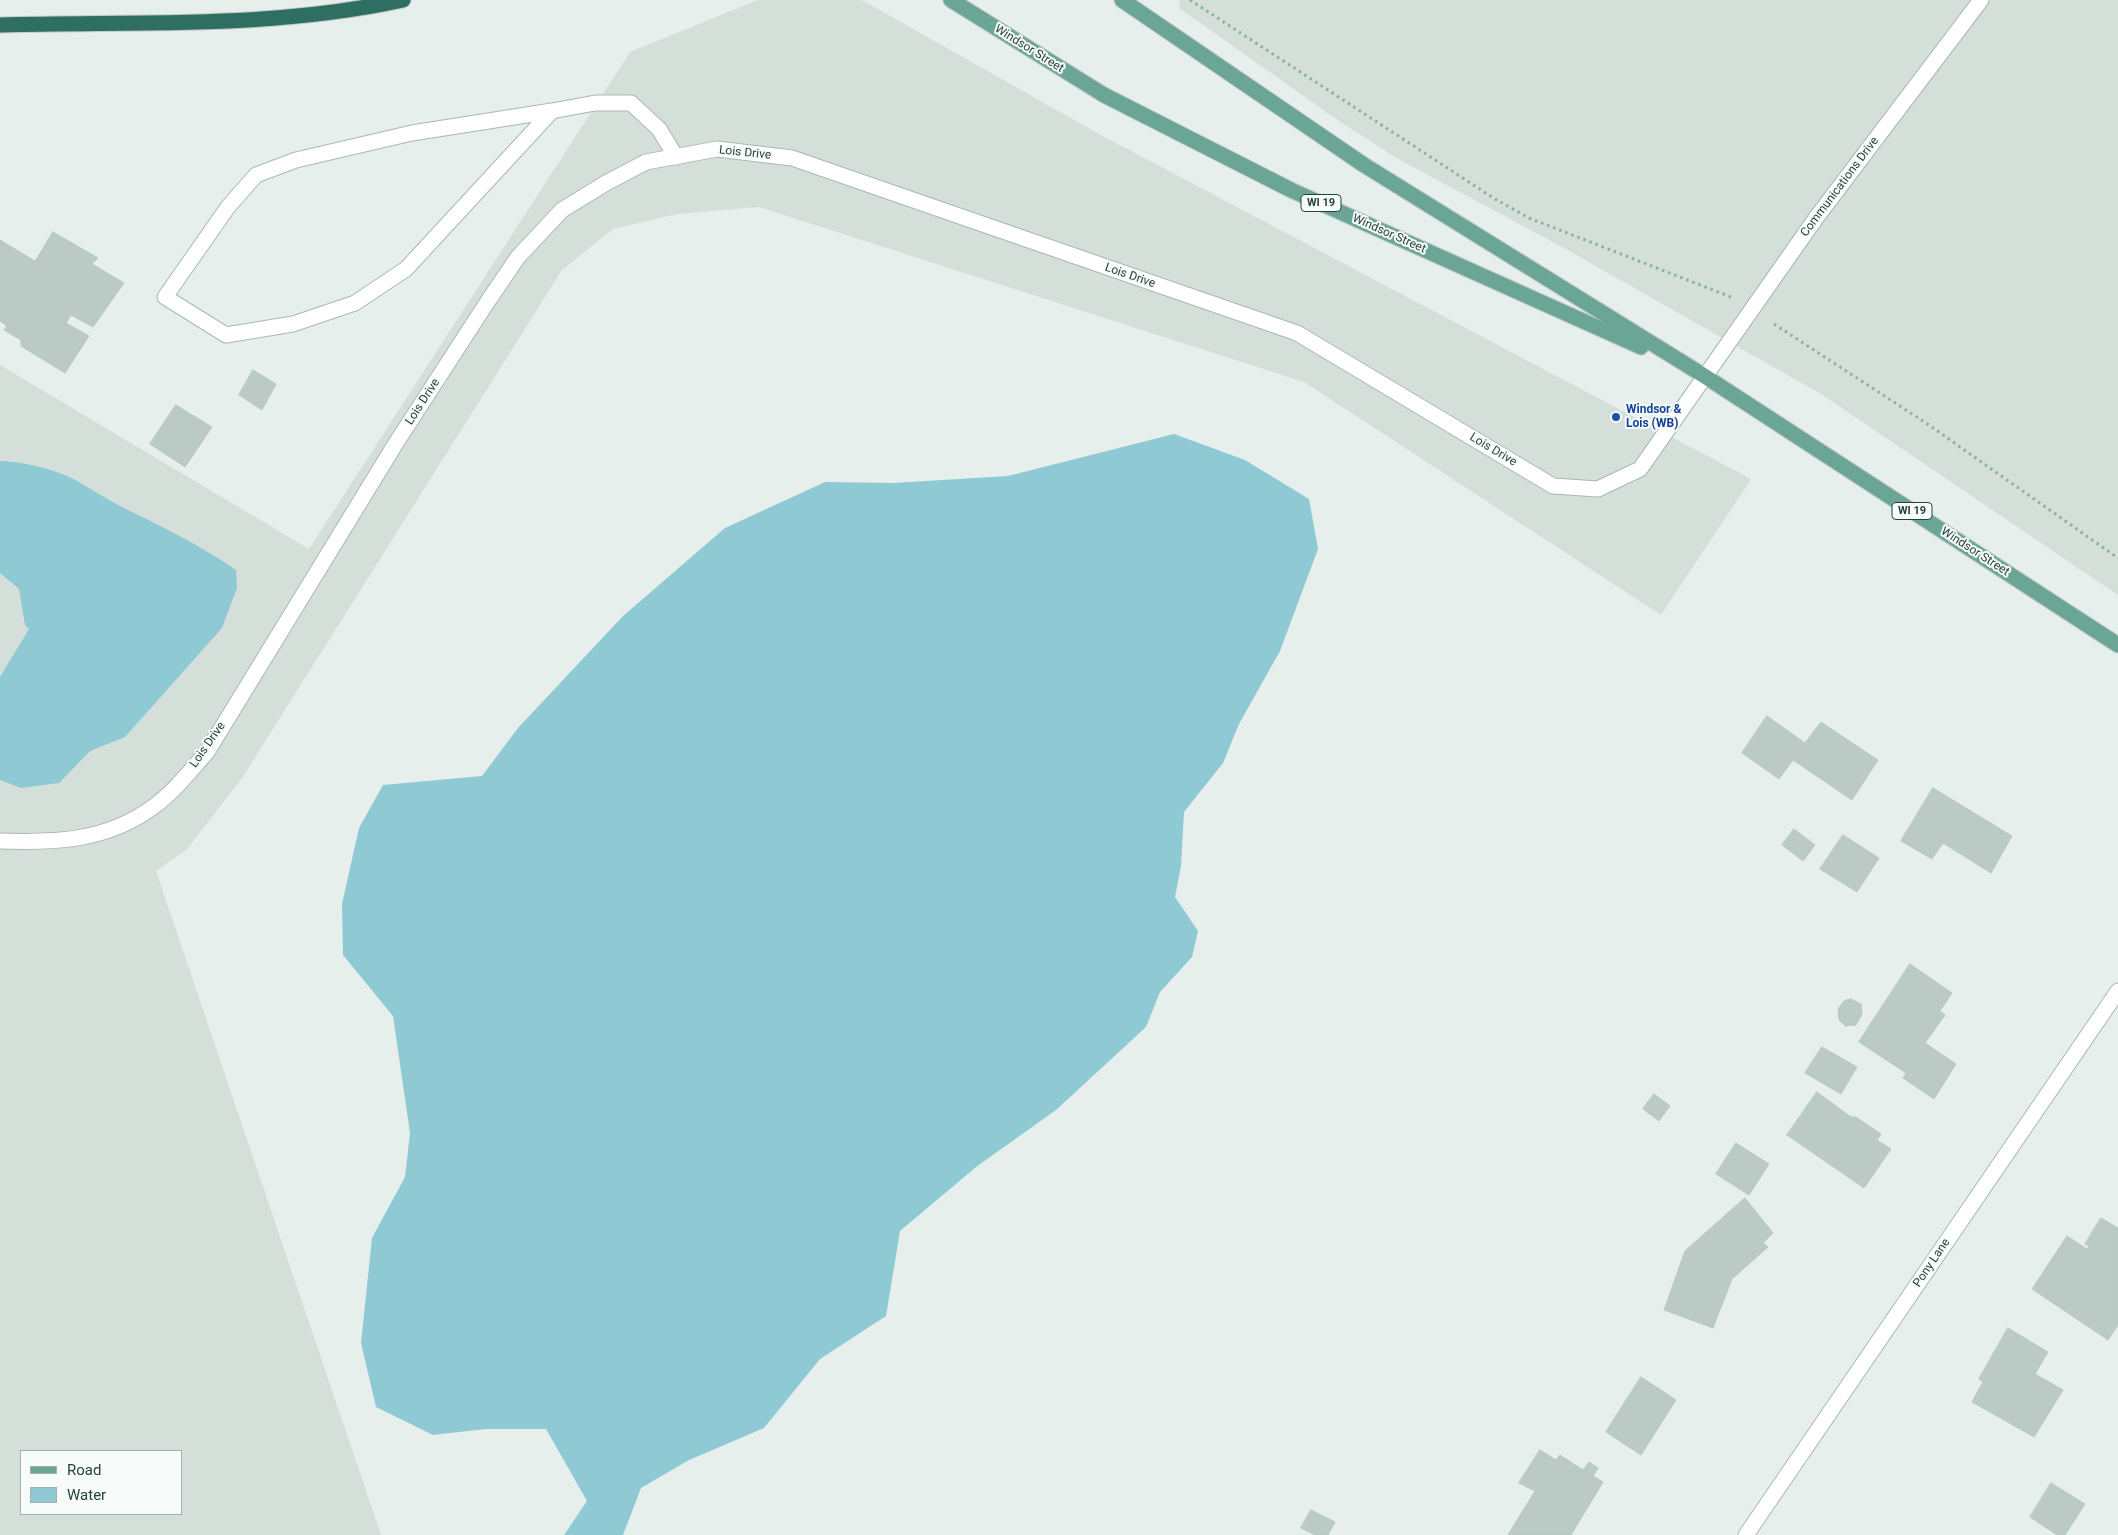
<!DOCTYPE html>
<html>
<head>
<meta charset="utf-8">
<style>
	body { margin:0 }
	#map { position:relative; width:2118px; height:1535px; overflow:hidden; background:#e6efeb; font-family:Roboto,sans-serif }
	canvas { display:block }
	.legend { position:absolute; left:20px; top:1450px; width:162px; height:65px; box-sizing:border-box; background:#f7fbf9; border:1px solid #a3b1ad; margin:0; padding:6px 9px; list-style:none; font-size:15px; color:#24423a }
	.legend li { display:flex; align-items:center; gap:10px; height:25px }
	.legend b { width:25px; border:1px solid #a3b1ad }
</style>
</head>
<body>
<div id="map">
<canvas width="2118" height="1535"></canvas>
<ul class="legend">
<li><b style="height:6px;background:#6aa596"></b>Road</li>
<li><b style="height:14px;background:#8ec9d4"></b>Water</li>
</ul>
</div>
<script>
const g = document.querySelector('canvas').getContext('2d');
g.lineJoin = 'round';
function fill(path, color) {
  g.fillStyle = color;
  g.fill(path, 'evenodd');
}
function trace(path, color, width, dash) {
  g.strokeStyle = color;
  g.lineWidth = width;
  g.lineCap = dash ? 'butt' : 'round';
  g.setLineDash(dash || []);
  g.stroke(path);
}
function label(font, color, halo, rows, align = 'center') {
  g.font = font + ' Roboto,sans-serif';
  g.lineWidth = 4;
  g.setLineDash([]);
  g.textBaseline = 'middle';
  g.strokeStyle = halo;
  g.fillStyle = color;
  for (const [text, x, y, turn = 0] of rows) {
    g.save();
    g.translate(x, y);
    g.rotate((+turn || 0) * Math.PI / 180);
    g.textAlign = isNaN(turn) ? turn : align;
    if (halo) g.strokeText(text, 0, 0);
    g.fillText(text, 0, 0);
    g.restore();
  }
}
const built = new Path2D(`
	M758,0H862L1099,134L1751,479L1661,615L1304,382L759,207L677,214L613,229L562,270L242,778L187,849L156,871L381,1535H0V365L309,549L630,52ZM21,1451H181V1514H21Z
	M1180,0H2118V595L1821,394L1562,247L1400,160L1339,121L1179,8Z`);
const water = new Path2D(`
	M1174,434L1245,460L1309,499L1318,549L1280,651L1239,724L1223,763L1184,812L1181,866L1175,897L1198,931L1192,957L1160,992L1146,1027L1056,1110L976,1167L900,1231L886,1316L820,1359L764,1428L689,1460L641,1488L623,1535H564L587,1501L546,1429H486L433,1435L376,1407L361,1343L372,1238L405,1177L410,1133L393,1016L343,955L342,904L359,828L383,785L482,776L518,728L623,616L725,528L825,482L893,483L1008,476Z
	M0,461C21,461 58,470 77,481C91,489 105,498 120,506C159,525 200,545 236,570L237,588L222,628L125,737L90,751L59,783L21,788L0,780V677L29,629L25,625L19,589L0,573Z`);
const building = new Path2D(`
	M53,232L98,258L92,264L124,283L93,327L71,315L66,323L89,336L65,373L21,346V340L4,330L7,326L0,321V240L35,261Z
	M253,370L276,384L262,410L239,395Z
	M176,405L212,427L185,467L150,444Z
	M1767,716L1805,743L1821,722L1878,760L1852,800L1793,760L1779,779L1742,753Z
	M1933,788L2012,836L1991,873L1943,843L1932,859L1901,841Z
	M1794,829L1815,845L1803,861L1782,845Z
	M1843,835L1879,858L1857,892L1820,869Z
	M1910,964L1952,993L1940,1011L1945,1015L1925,1043L1956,1064L1934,1099L1903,1078L1906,1073L1859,1042Z
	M1851,999L1861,1004L1862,1014L1856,1025L1845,1026L1839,1020L1838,1009L1844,1001Z
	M1822,1047L1857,1067L1841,1094L1805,1073Z
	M1817,1092L1851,1117H1856L1881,1134L1877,1140L1891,1149L1864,1188L1787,1135Z
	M1654,1094L1670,1106L1659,1121L1643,1109Z
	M1736,1143L1769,1164L1749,1195L1716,1174Z
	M1745,1198L1773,1233L1763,1243L1768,1247L1732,1279L1713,1328L1664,1310L1685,1251Z
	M2101,1218L2118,1228V1325L2108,1340L2032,1289L2067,1236L2087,1249L2089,1246L2085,1244Z
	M2008,1328L2048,1352L2035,1374L2063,1390L2034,1437L1972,1402L1983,1382L1979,1379Z
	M1641,1377L1676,1400L1641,1455L1606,1432Z
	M1540,1450L1556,1460L1560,1455L1583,1470L1589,1462L1598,1468L1593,1476L1603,1482L1571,1535H1508L1535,1491L1519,1483Z
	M2051,1483L2085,1504L2065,1535H2057L2030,1517Z
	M1311,1510L1335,1522L1328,1535H1315L1301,1528Z`);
const path = new Path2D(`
	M1190,0L1495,199L1529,218L1731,297
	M1774,324L1926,423L2118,558`);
const lane = new Path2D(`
	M552,111L412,133L296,160L256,175L228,207L165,297L226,335L293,324L355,303L406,269L552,111L595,103H631L659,129L676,157`);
const street = new Path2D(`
	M0,841C55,843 107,841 153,807C174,792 190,771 207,752L396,443L488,301L518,257L562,210L606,183L646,162L717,149L792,158L1297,333L1553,486L1598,489L1640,469L1816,218L1981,0
	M1746,1535L2118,991`);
const primary = new Path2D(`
	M951,0L1104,95L1291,190L1641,347
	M1122,0L1364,165L1706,377L2118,645`);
const highway = new Path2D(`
	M0,25C135,21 270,29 403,0`);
const markers = [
	[1616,417,5,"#1a4fb4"]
];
const shields = [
	[1321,203,40],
	[1912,511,40]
];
const shieldNames = [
	["WI 19",1321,203],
	["WI 19",1912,511]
];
const streetNames = [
	["Windsor Street",1029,49,32],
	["Lois Drive",745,153,6],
	["Communications Drive",1840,187,-53],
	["Windsor Street",1389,234,24],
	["Lois Drive",1130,276,19],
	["Lois Drive",423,402,-57],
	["Lois Drive",1493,450,31],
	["Windsor Street",1975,552,33],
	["Lois Drive",208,745,-55],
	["Pony Lane",1932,1263,-56]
];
const transitNames = [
	["Windsor &",1626,410],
	["Lois (WB)",1626,424]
];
fill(built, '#d4dfda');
fill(water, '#8ec9d4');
fill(building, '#bbcac4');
trace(building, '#b8c9c2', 1);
trace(lane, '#a8b8b2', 17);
trace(street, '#a8b8b2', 17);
trace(primary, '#c2cac8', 17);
trace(highway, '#c2cac8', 17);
trace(path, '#86b3a5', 3, [2.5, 4]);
trace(lane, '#fff', 15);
trace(street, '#fff', 15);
trace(primary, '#6aa596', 15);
trace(highway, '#2f6f62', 15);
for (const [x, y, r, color] of markers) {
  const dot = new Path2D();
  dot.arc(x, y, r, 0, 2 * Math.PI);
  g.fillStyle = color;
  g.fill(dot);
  trace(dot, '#f7fbf9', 2);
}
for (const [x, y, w] of shields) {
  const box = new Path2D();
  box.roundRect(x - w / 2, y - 8.5, w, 17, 4);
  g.fillStyle = '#f7fbf9';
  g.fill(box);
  trace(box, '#24423a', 1);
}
label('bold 11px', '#24423a', null, shieldNames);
label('12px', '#24423a', '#f7fbf9', streetNames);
label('bold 12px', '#164399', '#f7fbf9', transitNames, 'left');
</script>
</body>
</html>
